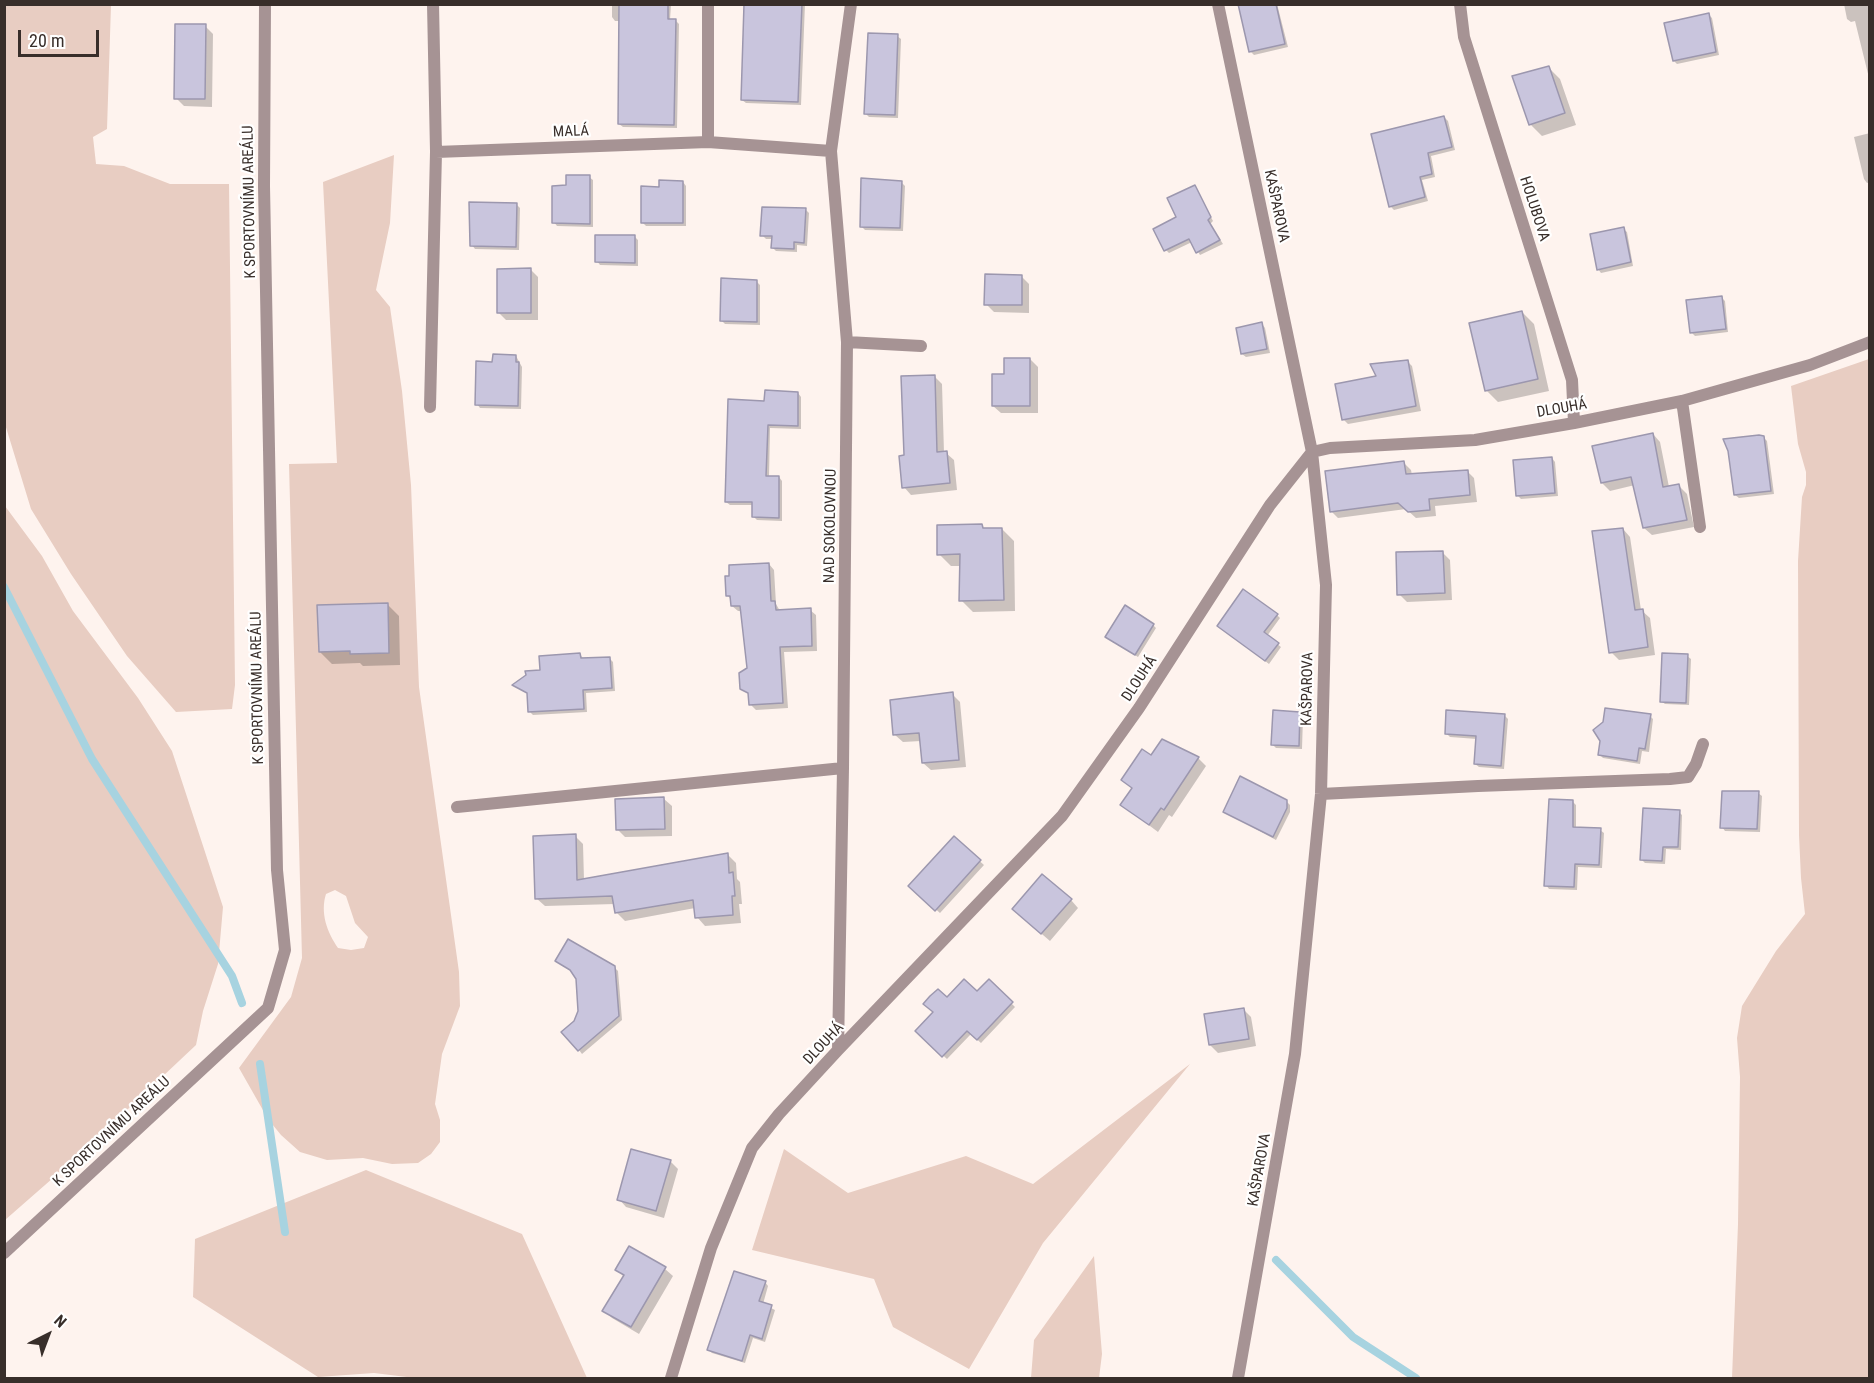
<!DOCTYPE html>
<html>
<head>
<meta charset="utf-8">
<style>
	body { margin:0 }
	#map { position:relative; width:1874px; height:1383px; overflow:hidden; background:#fef3ee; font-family:"Roboto Condensed",sans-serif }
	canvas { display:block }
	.frame { position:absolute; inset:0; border:6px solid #382e2a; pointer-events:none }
	.north { position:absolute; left:18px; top:1305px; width:60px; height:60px; -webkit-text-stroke:4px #fff; paint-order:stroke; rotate:42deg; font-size:16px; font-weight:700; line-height:24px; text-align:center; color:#382e2a }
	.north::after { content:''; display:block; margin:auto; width:21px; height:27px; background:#382e2a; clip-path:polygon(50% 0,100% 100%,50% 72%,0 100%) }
	.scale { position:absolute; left:18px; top:30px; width:81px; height:27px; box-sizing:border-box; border:3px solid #382e2a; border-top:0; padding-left:8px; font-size:18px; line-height:21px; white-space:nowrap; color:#382e2a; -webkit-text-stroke:4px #fff; paint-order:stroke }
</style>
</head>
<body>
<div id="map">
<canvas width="1874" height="1383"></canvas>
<div class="frame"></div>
<div class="north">N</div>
<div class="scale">20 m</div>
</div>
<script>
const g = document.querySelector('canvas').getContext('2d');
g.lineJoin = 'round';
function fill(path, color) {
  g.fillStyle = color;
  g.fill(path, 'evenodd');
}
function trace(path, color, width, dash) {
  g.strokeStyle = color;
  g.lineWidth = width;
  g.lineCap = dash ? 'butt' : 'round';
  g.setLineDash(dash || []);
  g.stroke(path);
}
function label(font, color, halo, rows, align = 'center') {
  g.font = font + ' "Roboto Condensed",sans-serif';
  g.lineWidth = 4.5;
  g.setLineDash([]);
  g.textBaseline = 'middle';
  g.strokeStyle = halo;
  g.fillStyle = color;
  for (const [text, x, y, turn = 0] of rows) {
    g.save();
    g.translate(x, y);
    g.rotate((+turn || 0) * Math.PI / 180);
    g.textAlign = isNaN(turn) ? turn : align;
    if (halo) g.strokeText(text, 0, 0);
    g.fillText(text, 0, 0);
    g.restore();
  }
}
const green = new Path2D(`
	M4,5H111L107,129L93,137L96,164L124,166L170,184H229L235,685L232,709L176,712L127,656L71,574L31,509L5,424Z
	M394,155L390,223L376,290L390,307L402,391L411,485L419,687L459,972L460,1006L442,1054L435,1104L440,1120V1142L431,1154L418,1163L392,1164L363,1158L327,1160L300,1152L281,1135L268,1119L239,1068L291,997L302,958L289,464L337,463L323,182ZM335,890L346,896L355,923L368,937L364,948L351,950L338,948C327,932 320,913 326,894Z
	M1869,359V1378H1732L1738,1224L1740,1077L1737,1038L1742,1006L1776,951L1805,914L1801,878L1799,835L1798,561L1802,497L1806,485V472L1798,444L1791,386Z
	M5,506L42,556L73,611L138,698L172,751L223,907L218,964L203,1011L196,1045L77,1157L5,1220Z
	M1190,1064L1043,1243L969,1369L893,1327L874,1279L752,1250L784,1149L848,1193L966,1156L1033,1184Z
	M366,1170L522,1234L587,1378H415L374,1373L318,1377L193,1297L195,1239Z
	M1094,1256L1102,1354L1099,1378H1031L1034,1340Z`);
const shadow = new Path2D(`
	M612,4H671L670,20H675L679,24L677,128L623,127L619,124L620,21H615L612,17Z
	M746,4H805L801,105L746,103L742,100Z
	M1240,4H1277L1288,47L1254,55L1250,51Z
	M1844,4H1870V82L1855,21L1851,22L1847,19Z
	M1709,15L1712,18L1719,55L1677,64L1674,61Z
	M205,26L213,34L212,107L184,106L176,98Z
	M897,36L901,39L898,118L869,117L866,114Z
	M1548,67L1560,79L1576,125L1542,136L1530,124Z
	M1444,117L1448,121L1455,150L1431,156L1435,177L1422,180L1428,201L1394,210L1390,206Z
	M1870,133V182L1867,183L1864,179L1854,137Z
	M589,177L593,180V227L557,226L554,222L567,187Z
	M683,182L686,186V226H646L642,222L661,188Z
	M901,182L905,186L903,231L865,230L861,226Z
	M1195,187L1213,221L1210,224L1223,244L1200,255L1192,242L1169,253L1166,250L1178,218Z
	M516,204L520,208L519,250L475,249L472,245Z
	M805,209L809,213L807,246L797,245V252L776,251L773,248V239H766L762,235Z
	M1623,229L1627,232L1633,266L1601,273L1598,269Z
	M635,237L638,240V266L600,265L597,261Z
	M530,269L538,277V320H506L498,312Z
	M1021,276L1029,284V313L994,312L986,304Z
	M757,282L760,285V325L725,324L721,320Z
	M1722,298L1725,301L1728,332L1695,336L1691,332Z
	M1522,312L1534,324L1549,391L1498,402L1486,390Z
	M1262,324L1265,328L1270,353L1246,357L1242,354L1238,329Z
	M516,356L522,367L521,409L480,408L477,404L494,363Z
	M1030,359L1038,367V413H1001L993,406L1005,376Z
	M1407,361L1412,366L1421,411L1348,424L1343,419Z
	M934,376L942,384L944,453H946L954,460L957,490L911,495L904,487L905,457Z
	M798,393L801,397V429L770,428L769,477H779L782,481V521L757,520L754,517V505H730L726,502L766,403Z
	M1653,434L1660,442L1669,487L1679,486L1687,494L1694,527L1652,535L1644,528L1635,485L1610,491L1602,483Z
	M1763,437L1767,441L1774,494L1739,498L1735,495Z
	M1552,458L1555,462L1558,496L1521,499L1517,495Z
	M1404,463L1411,470L1412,475L1467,471L1474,478L1477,502L1435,506L1436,516L1416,518L1406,509L1338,518L1331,511Z
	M981,525L985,530L1002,529L1014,541L1015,611L973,612L961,600V566H951L939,554Z
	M1623,529L1630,537L1641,610L1650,618L1655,655L1619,660L1611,652Z
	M1443,553L1450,560L1452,600L1407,602L1399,594Z
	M769,564L774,570L776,604L780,611L810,610L816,615L817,651L784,652L788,708L756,710L751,705L750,696L742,688L749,669L742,611H738L732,606V600L727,595Z
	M387,604L399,616L400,665L363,666L360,663L332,664L320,652Z
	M1277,615L1280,618L1267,636L1281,647L1269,664L1222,629Z
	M1153,625L1156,628L1138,657L1111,640Z
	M580,655L583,658H609L613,662L615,691L586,693L587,712L533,715L530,712L528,694L514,685Z
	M1687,656L1691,659L1689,705L1665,704L1661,701Z
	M952,694L960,702L966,767L931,770L923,763L921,741L903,742L895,735Z
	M1300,713L1303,717L1302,749L1276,748L1273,745Z
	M1504,715L1508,719L1504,769L1479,767L1475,764L1477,739L1450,737L1447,734Z
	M1650,716L1653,719L1649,752L1642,751L1640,764L1603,758L1600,755Z
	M1151,758H1198L1206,766L1172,817L1169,815L1158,832L1122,805L1133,789L1123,780Z
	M1758,793L1762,796L1760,832L1725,831L1722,827Z
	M664,799L672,806V836L625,837L617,829Z
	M1286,801L1290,805V812L1276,840L1225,812Z
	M1573,802L1576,805V829L1600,830L1604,833L1602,868L1578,867L1577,890L1549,889L1546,885Z
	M1679,812L1682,815L1681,850L1666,849L1665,864L1645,863L1642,860Z
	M575,836L583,844L584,880L728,855L736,863L737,879L740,882L742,904H739L741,923L705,926L697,917L695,908L625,921L617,913L615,904L545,906L536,898Z
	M954,838L984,865L940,913L910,886Z
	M1071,900L1078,908L1050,941L1022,917Z
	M614,967L618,971L622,1020L582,1054L579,1050Z
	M989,981L1015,1007L981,1043L971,1034L947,1059L917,1031L947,1000L977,993Z
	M1243,1009L1251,1017L1256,1046L1218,1053L1210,1045Z
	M670,1161L678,1169L664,1218L626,1207L619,1199Z
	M617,1269H665L673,1276L639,1334L612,1318L604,1310L624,1277Z
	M765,1282L768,1286L763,1304L775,1310L765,1342L753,1338L745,1363L712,1353L709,1350Z`);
const stream = new Path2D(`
	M4,587L92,759L232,976L242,1003
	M260,1064L285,1232
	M1276,1260L1353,1337L1416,1378`);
const building = new Path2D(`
	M619,4H668V19H676L674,125L618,124Z
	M744,4H802L798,102L741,100Z
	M1238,4H1276L1285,44L1249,52Z
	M1709,13L1716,52L1673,61L1664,23Z
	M175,24H206L205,99H174Z
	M868,33L898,34L895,115L864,114Z
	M1549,66L1565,113L1529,125L1512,76Z
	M1444,116L1452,147L1428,153L1432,174L1420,177L1425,197L1389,207L1371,134Z
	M566,175H590V224L552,223V186L566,185Z
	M861,178L902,181L900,228L860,227Z
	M659,180L683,181V223H641V186L659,187Z
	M1195,185L1211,217L1208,220L1220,240L1196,253L1189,239L1164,251L1153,229L1176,217L1167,198Z
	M469,202L517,203L516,247L470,246Z
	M762,207L806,208L804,243L794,242V249L771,248L772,236H760Z
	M1624,227L1631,262L1597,270L1590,234Z
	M595,235H635V263L595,262Z
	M531,268V313H497V269Z
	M985,274L1022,275V305H984Z
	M721,278L757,280V322L720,321Z
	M1722,296L1726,329L1690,333L1686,300Z
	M1522,311L1538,379L1485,391L1469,323Z
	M1262,322L1267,349L1241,354L1236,328Z
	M493,354L516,355V362H519L518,406L475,405L476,361L492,362Z
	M1004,358H1030V406H992V374H1004Z
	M1408,360L1416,406L1342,420L1335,384L1376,376L1370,364Z
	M935,375L937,452L947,451L950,483L902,488L899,456L904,455L901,376Z
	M765,390L798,392V426L768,425L766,476H779V518L752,517V502H725L728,399L764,401Z
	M1653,433L1663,487L1679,484L1687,520L1643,528L1631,477L1601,483L1592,446Z
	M1759,435L1764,436L1771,491L1734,495L1728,451L1723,439Z
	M1552,457L1555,493L1516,496L1513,460Z
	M1404,461L1406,474L1468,470L1470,495L1429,499L1430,510L1408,512L1398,503L1330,512L1325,471Z
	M982,524L983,528H1002L1004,600L959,601L960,554L937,555V525Z
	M1623,528L1635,610L1643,609L1648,647L1609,653L1592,531Z
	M1443,551L1445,593L1397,595L1396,552Z
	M769,563L771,601H775L776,610L811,608L812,646L780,647L783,703L749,705L748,693L740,689L739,673L747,668L740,606H731L730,596H726L725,576H729V565Z
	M1243,589L1278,614L1264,632L1279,643L1265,661L1217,626Z
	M388,603L389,653L350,654V651L319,652L317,605Z
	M1125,605L1154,624L1135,655L1105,637Z
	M580,653L581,658L610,657L612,688L583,690L584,709L528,712L527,693L512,685L526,675L525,671L540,670L539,656Z
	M1662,653L1688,654L1686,703L1660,702Z
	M953,692L959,760L922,763L919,733L893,735L890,700Z
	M1605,708L1651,714L1645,749L1639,748L1637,761L1598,755L1600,741L1593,730L1603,722Z
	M1273,710L1300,712L1299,746L1271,745Z
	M1446,710L1505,714L1501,766L1474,764L1476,736L1445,734Z
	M1162,739L1199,757L1164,810L1161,808L1149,825L1120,805L1132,788L1121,780L1142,749L1151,755Z
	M1240,776L1287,800V808L1273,837L1223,812Z
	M1722,791H1759L1757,829L1720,828Z
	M664,797L665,829L616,830L615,799Z
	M1549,799L1573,800V827L1601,828L1599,865L1575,864L1574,887L1544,886Z
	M1643,808L1680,810L1678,847H1663L1662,861L1640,860Z
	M576,834L577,880L728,853L729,873L733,872L735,896H732L733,915L695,918L693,900L615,913L612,896L535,899L533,836Z
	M954,836L981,860L935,911L908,886Z
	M1042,874L1072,899L1041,934L1012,909Z
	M568,939L615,966L619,1016L578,1051L561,1032L574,1021L578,1011L576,979L570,970L555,961Z
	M964,979L977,991L989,979L1013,1002L977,1040L967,1031L942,1057L915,1031L933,1012L923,1004L930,996L938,989L947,997Z
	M1244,1008L1249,1039L1209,1045L1204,1014Z
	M631,1149L671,1160L656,1211L617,1200Z
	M629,1246L666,1267L631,1327L602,1311L624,1275L615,1270Z
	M734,1271L766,1281L759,1301L772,1305L762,1339L750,1335L742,1361L707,1350Z`);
const minor = new Path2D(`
	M433,4L436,152L708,142L831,151
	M1218,4L1312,452L1326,585L1321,794L1295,1054L1238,1378
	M1460,4L1464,37L1572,380L1574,423
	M708,142V4
	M847,342L921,346
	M1682,401L1700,527
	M430,407L436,152
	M1321,794L1478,786L1670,779L1688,777L1696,764L1703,744
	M457,807L843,768
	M838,1050L843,768L847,342L831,151L851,4
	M4,1253L268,1008L285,950L277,870L264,186L265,4
	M671,1378L711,1248L752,1148L779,1114L838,1050L1062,816L1139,708L1270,505L1312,452L1330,448L1475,440L1574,423L1682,401L1810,365L1870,342`);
const streetNames = [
	["MALÁ",571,132,-2],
	["K SPORTOVNÍMU AREÁLU",250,202,-91],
	["KAŠPAROVA",1276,206,78],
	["HOLUBOVA",1534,209,72],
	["DLOUHÁ",1562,409,-10],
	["NAD SOKOLOVNOU",831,526,-89],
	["DLOUHÁ",1140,679,-57],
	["K SPORTOVNÍMU AREÁLU",258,688,-91],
	["KAŠPAROVA",1308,689,-89],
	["DLOUHÁ",824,1044,-47],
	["K SPORTOVNÍMU AREÁLU",112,1132,-43],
	["KAŠPAROVA",1260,1170,-80]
];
fill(green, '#e8cdc2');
fill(shadow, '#0003');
trace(stream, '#a7d3e0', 8);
fill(building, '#c9c5dd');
trace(building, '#9c97ae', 1.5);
trace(minor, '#a69394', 12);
label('15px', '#382e2a', '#fff', streetNames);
</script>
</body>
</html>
